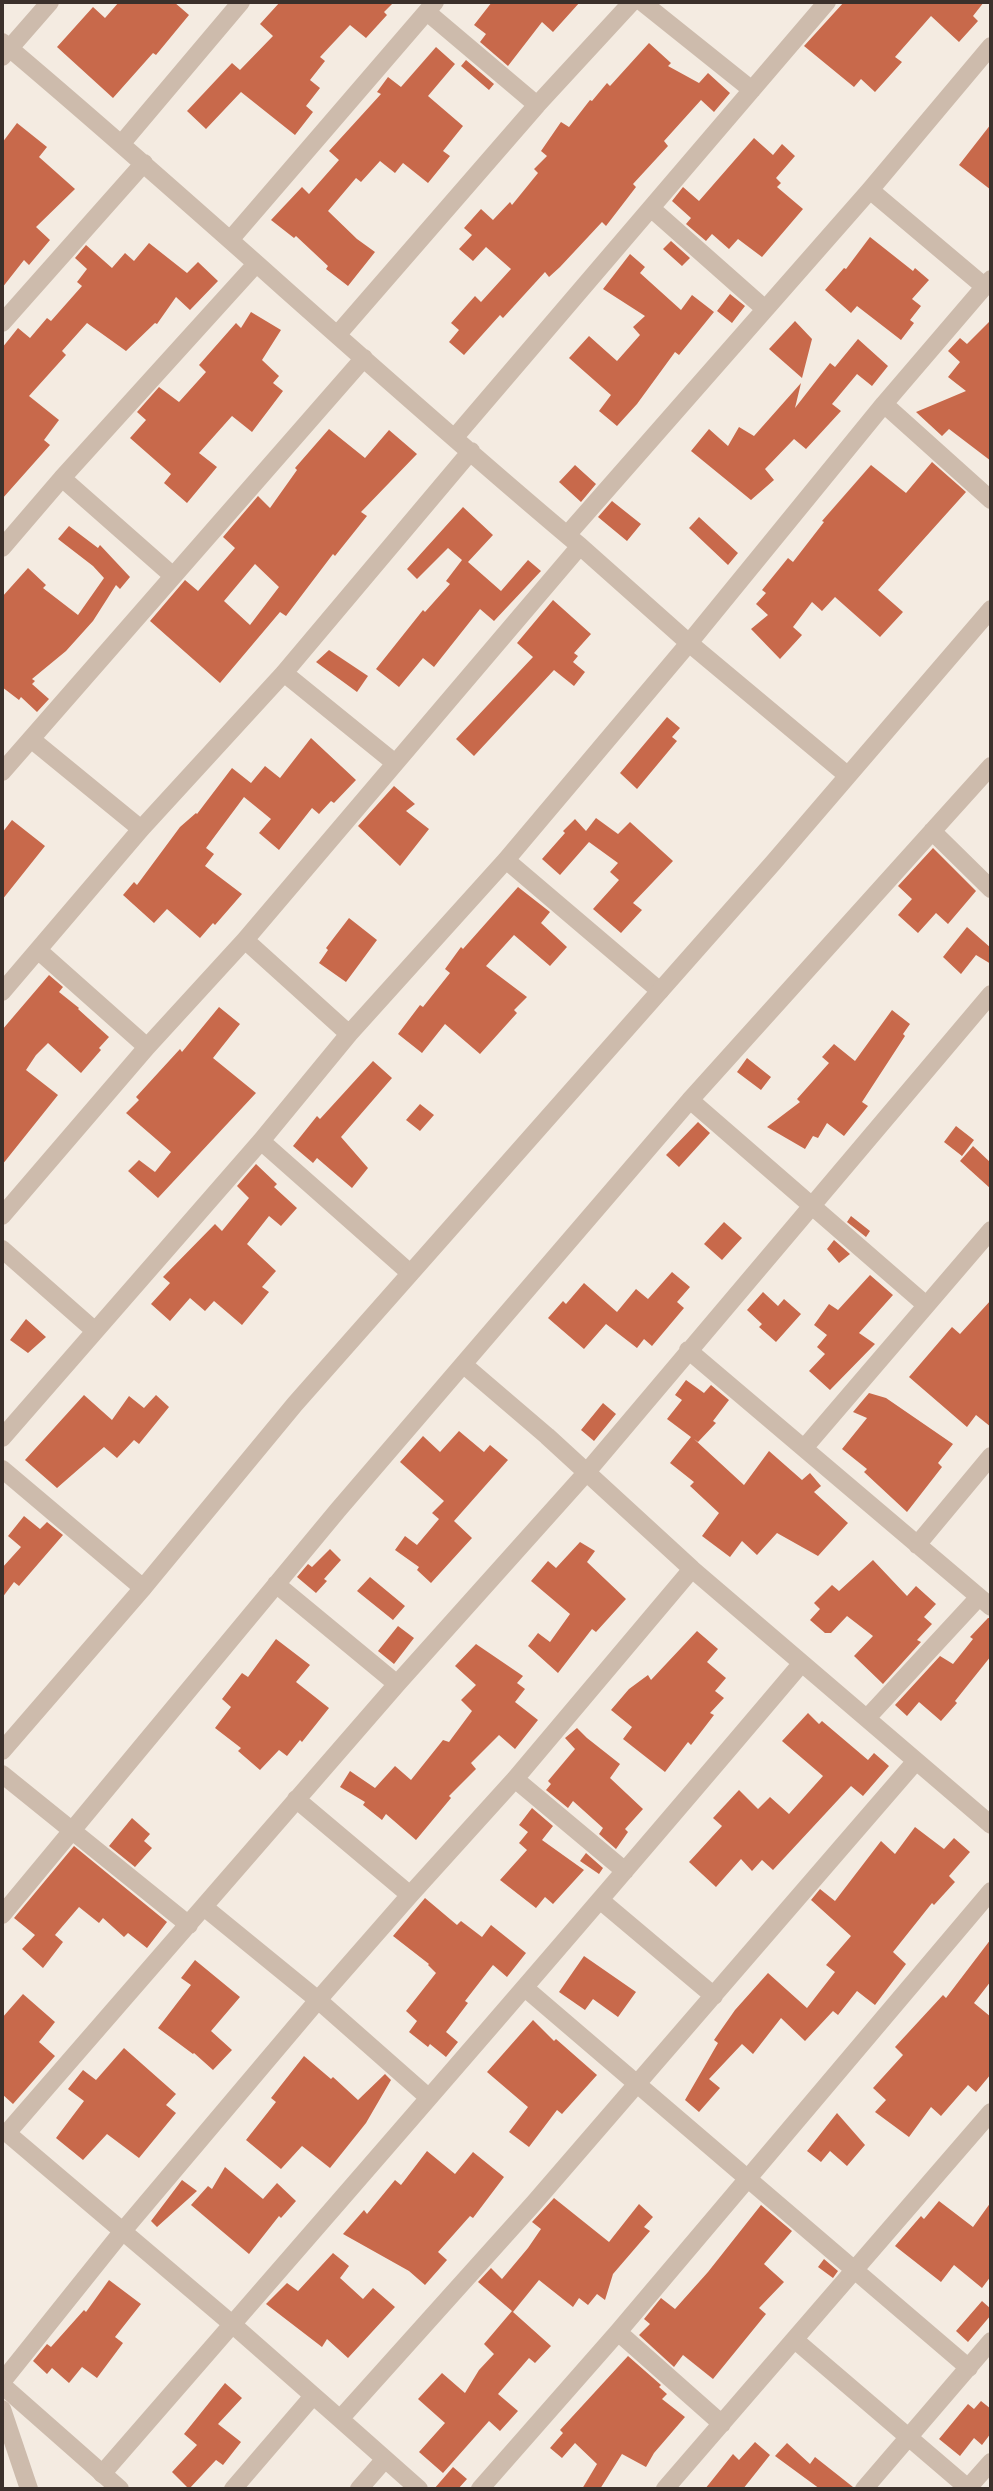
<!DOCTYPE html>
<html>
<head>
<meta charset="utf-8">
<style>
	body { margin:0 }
	#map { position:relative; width:993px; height:2491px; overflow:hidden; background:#f4ebe1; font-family:"PT Sans Narrow",sans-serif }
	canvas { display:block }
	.frame { position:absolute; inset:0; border:4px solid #3b302b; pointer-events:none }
</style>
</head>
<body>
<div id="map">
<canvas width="993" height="2491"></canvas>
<div class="frame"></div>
</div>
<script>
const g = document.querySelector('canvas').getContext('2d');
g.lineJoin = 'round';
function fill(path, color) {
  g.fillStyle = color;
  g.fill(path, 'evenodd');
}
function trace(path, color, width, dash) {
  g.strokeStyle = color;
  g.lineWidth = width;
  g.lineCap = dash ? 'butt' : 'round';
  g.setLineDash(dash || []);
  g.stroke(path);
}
const building = new Path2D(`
	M119,2H174L189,15L156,55L153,53L113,98L57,47L93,7L105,18Z
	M280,2H394L384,12L387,15L366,38L350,25L320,57L325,61L310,80L320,88L306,106L313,112L295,135L241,92L206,129L187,111L232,63L240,70L273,36L260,24Z
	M492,2H580L553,32L542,22L508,66L480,42L486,34L474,25Z
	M844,2H984L973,16L978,21L959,42L931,16L895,57L902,62L875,92L861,79L854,87L804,46Z
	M649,43L671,63L668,66L699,83L708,73L730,93L714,112L701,100L664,141L668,146L633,184L636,187L606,226L602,222L560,267L549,277L545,272L503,318L500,315L464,355L449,342L459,330L451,323L475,296L481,302L511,269L486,247L473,261L459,249L472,235L464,228L481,209L493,220L510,202L512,205L538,173L534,169L547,156L541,151L561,122L569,127L590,100L592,101L607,83L610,86Z
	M436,47L455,64L428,96L463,126L443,151L450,156L428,183L403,163L395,173L380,161L361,182L356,178L328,211L357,239L375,252L348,286L326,269L328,266L296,236L294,238L271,220L302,187L309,194L339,160L329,151L381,94L377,92L388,77L401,87Z
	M466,60L494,84L489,90L461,66Z
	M17,123L47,147L39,157L75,189L36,227L50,240L29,265L24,260L2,288V143Z
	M991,124V190L959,165Z
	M754,138L773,155L782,144L795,156L776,178L781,183L777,187L803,209L762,257L738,239L729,249L712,234L706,241L686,224L691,218L672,201L683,187L699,201Z
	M870,237L913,271L915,268L929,280L912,299L921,306L910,320L914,323L901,340L857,306L851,313L825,290L844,268L846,269Z
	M671,241L690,258L682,266L663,249Z
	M149,243L187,273L198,262L218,281L190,310L176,297L157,324L155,323L126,351L87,323L62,351L66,355L29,396L59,420L44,440L50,445L2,499V348L18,328L30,338L47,318L51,321L82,286L77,282L87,269L75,258L86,245L112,268L125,253L134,261Z
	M630,254L645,267L640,273L681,310L692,295L714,312L679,355L675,352L637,404L617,426L599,411L611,395L569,358L589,336L617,361L640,335L633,327L645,316L603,289Z
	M730,294L745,306L732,323L717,311Z
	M251,312L281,330L262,360L279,376L273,383L283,391L252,432L232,416L199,453L217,467L187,503L164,483L171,474L130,438L146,420L137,412L159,387L179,402L206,372L199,365L236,323L241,328Z
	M991,320V461L949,429L942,436L916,412L966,391L948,377L960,362L948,351L960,338L967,344Z
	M795,321L812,339L802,378L769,349Z
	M858,339L888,366L872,386L857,374L832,404L841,411L806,449L794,439L765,469L774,480L751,500L691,451L709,429L728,446L739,427L754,436L801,383L795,408L830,363L835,367Z
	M329,429L365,458L389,430L417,454L361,512L367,516L335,556L333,554L286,616L280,612L220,683L150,621L185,580L198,591L235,548L223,537L258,496L270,508L297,470L295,468ZM255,564L279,587L250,625L224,601Z
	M932,462L966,492L878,590L903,612L880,637L835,597L822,611L812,602L793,627L802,635L780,659L751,629L768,615L756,604L766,593L762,590L788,558L793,562L824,522L822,521L871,465L906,493Z
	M575,465L596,484L581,502L559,482Z
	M612,501L641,524L627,541L598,517Z
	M463,507L493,535L468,562L501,591L528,560L541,571L494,621L480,609L434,667L423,658L399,687L376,669L423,610L425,612L450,584L446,581L462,560L448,548L417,579L407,569Z
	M699,517L738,553L728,565L689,528Z
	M69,526L98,548L100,545L130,577L120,589L116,585L93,621L66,651L32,679L35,681L32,684L49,699L37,712L21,697L19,700L2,687V597L28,568L46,585L43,588L78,615L104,578L93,566L58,539Z
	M553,600L591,634L574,653L578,656L573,662L585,672L574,686L554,670L474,756L456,739L533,657L517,643Z
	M329,650L368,676L357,692L316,662Z
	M667,717L680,728L672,737L677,741L637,789L620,773Z
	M311,738L356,780L334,803L331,801L319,814L312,808L279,850L259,833L271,819L244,797L206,848L214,854L205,866L242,894L215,925L213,923L200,938L167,909L154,923L123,895L134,882L137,885L180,827L196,813L197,814L232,768L251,783L265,766L280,778Z
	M394,786L415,804L406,811L429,829L400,866L358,826Z
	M596,818L618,834L630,822L673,861L633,903L642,910L621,933L593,909L619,880L610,872L618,863L589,842L560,875L542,859L565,833L563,831L575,819L586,831Z
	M12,820L45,846L2,900V833Z
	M933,848L976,891L948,924L936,913L918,933L898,915L912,899L898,886Z
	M518,887L550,912L541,923L567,947L550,966L514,935L486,966L527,997L514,1010L517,1013L480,1054L445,1024L422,1053L398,1034L420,1005L423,1007L450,973L445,969L461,947L463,949Z
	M349,918L377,940L346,982L319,963L328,950L326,948Z
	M967,927L991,948V964L976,955L961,974L943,957Z
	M49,975L63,987L59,992L79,1008L78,1009L109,1037L99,1048L101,1050L81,1073L48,1043L36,1055L26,1070L58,1095L2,1165V1030Z
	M219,1007L240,1024L213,1058L256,1093L158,1198L128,1171L139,1160L155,1172L171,1152L126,1113L139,1100L136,1097L180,1049L182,1052Z
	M892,1010L910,1024L903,1034L905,1036L862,1102L868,1106L844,1136L827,1123L818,1138L813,1136L805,1149L767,1127L800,1102L797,1099L829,1063L822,1057L834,1044L855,1061Z
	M747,1058L771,1077L761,1090L737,1072Z
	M373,1061L392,1078L341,1137L368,1168L352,1188L317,1158L313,1163L293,1146L317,1116L320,1119Z
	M420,1104L434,1115L420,1131L406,1120Z
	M698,1122L710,1133L679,1167L666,1155Z
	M956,1126L974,1140L962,1156L944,1142Z
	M973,1146L991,1163V1189L960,1161Z
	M256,1164L277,1184L274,1187L297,1208L281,1226L269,1216L247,1244L276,1271L262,1287L269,1292L242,1325L214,1301L205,1311L190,1298L170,1321L151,1304L170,1283L163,1277L215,1224L222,1231L249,1198L237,1186Z
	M851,1216L870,1231L866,1237L847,1222Z
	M724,1222L742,1238L722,1260L704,1244Z
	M834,1240L850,1254L839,1263L827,1249Z
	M672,1272L690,1287L677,1302L684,1308L652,1346L644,1339L637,1348L606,1324L584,1349L548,1318L563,1301L566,1304L584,1283L617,1312L636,1289L648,1299Z
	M870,1275L893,1295L859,1333L875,1344L830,1390L809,1371L825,1354L817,1347L827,1335L814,1325L829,1304L838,1310Z
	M763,1292L778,1306L784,1299L801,1314L776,1342L759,1327L762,1324L747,1310Z
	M991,1300V1427L976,1415L967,1427L909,1377L952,1327L960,1334Z
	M26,1319L46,1337L28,1353L10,1340Z
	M686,1380L704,1393L711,1385L729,1400L713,1421L716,1423L698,1442L694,1439L744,1485L769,1451L802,1480L810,1473L821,1486L814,1492L848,1523L818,1556L777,1533L757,1555L742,1541L730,1557L702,1536L719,1513L690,1486L694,1482L670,1463L691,1437L667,1419L682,1400L675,1395Z
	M869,1393L886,1398L953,1444L938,1463L942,1467L907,1512L864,1472L867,1469L842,1449L867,1418L853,1412Z
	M84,1395L112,1420L129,1396L144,1408L156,1395L169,1407L139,1444L134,1440L117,1458L104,1447L57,1488L25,1460Z
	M603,1403L616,1414L594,1441L581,1430Z
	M459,1431L484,1452L490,1445L508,1460L454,1521L472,1538L431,1583L417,1570L419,1567L395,1550L405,1536L417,1545L439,1519L432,1513L444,1501L400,1462L423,1436L440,1452Z
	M24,1516L40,1529L47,1522L63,1535L19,1586L14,1582L2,1598V1568L21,1547L8,1536Z
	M580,1542L595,1551L587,1562L626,1599L596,1632L592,1629L558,1673L528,1646L538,1633L550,1642L570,1614L531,1581L548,1561L556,1568Z
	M330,1549L341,1560L324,1579L327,1581L316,1593L297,1577L308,1564L312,1567Z
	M873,1560L907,1596L916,1586L936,1604L924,1617L932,1624L917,1640L921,1642L883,1684L854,1656L873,1636L847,1616L831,1633H825L810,1620L820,1609L814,1603L832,1585L839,1591Z
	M370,1577L405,1606L393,1620L357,1591Z
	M988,1618H991V1656L955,1701L957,1703L941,1721L919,1702L907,1716L895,1705L940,1656L953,1664L973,1639L970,1637Z
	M398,1626L414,1638L394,1664L378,1651Z
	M697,1631L718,1649L707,1662L726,1678L715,1691L724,1698L710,1713L714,1715L691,1745L688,1742L665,1772L623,1739L632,1727L611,1710L629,1689L648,1675L651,1680Z
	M276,1639L310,1665L296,1682L329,1708L302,1742L300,1740L287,1756L279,1750L260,1770L238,1751L241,1748L215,1728L231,1707L222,1699L242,1673L248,1677Z
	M476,1644L523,1676L517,1683L525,1689L515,1702L538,1720L515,1749L499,1735L471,1763L476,1769L449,1796L451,1798L416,1840L386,1814L382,1820L363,1805L365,1802L340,1787L350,1771L375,1788L395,1766L411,1780L443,1740L449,1742L472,1711L461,1700L476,1685L455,1666Z
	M808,1713L819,1724L822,1721L868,1760L874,1753L889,1766L863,1796L851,1786L773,1870L762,1860L752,1871L741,1859L716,1887L689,1862L722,1826L713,1818L739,1790L758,1809L770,1797L789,1814L823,1776L782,1741Z
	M577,1728L587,1738L620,1764L610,1778L643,1809L625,1829L628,1832L616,1849L599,1834L603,1828L573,1801L568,1808L546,1790L551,1784L548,1781L575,1749L565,1738Z
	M532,1808L553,1826L542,1840L584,1870L553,1904L545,1897L536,1908L500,1880L527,1850L519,1843L528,1832L519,1825Z
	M132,1818L150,1834L144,1841L152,1848L135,1867L109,1846Z
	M915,1827L944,1849L954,1838L970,1852L949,1876L955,1882L934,1905L932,1903L893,1952L906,1964L875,2005L857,1991L838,2015L833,2011L805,2041L781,2018L753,2054L742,2044L709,2079L720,2088L699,2112L685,2100L718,2043L714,2040L735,2010L768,1973L807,2008L835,1972L826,1965L851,1936L811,1900L820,1889L835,1901L881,1841L895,1854Z
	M74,1846L167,1922L147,1948L128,1933L124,1937L103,1918L99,1923L79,1907L55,1935L63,1942L43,1968L22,1949L35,1935L14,1918Z
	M586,1853L603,1868L599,1874L580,1861Z
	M425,1898L457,1925L461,1921L482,1937L491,1925L526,1953L507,1977L493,1965L465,2001L468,2003L446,2032L458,2042L446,2057L430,2044L428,2047L409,2032L417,2021L406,2011L436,1973L428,1965L429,1964L393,1936Z
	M991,1939V1981L974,2003L991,2017V2074L976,2092L968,2085L941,2116L931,2107L909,2137L875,2112L886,2100L873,2088L903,2055L895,2047L943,1995L946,1998Z
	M584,1956L636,1992L618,2017L593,1999L585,2010L559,1992Z
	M195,1960L240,1997L211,2031L232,2050L213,2070L194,2053L193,2054L158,2028L191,1985L181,1978Z
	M23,1994L55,2022L39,2042L55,2056L13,2104L2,2094V2018Z
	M533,2020L554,2041L556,2039L597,2075L562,2114L557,2110L529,2147L509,2132L528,2107L487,2072Z
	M124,2048L176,2094L166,2105L176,2113L139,2158L107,2134L83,2160L56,2138L84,2101L68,2089L83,2070L96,2080Z
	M304,2056L331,2079L333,2077L358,2100L385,2074L391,2080L366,2123L330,2168L302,2146L281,2169L246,2140L276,2102L271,2098Z
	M837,2113L865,2145L847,2166L830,2151L821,2162L807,2151Z
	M427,2151L455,2174L473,2152L504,2177L473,2218L470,2216L438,2252L447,2260L425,2285L409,2271L343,2234L364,2210L367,2214L395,2180L401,2185Z
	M225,2167L263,2199L277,2183L296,2201L281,2218L279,2216L249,2254L191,2205L208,2186L212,2189Z
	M182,2180L197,2191L157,2227L151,2221Z
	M554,2198L609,2242L639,2204L653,2217L644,2227L650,2231L613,2274L605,2300L597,2294L588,2305L579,2298L573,2307L539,2280L513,2312L551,2346L535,2363L529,2358L498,2394L518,2411L500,2431L489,2421L443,2473L419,2452L445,2423L418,2399L442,2373L465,2393L479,2370L494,2354L484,2344L512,2311L478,2282L491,2268L502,2279L528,2248L541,2229L532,2222Z
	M939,2201L973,2227L991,2202V2276L982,2288L954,2265L941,2282L895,2246L921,2216L924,2219Z
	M761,2205L792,2231L764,2264L784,2282L759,2308L766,2314L713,2379L683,2355L674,2367L639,2335L650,2324L644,2319L661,2298L675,2309L708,2272Z
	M333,2253L349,2266L340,2278L363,2299L373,2288L395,2307L348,2358L327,2339L322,2347L266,2304L287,2283L298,2291Z
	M824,2259L838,2271L833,2278L818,2267Z
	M109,2280L141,2304L115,2337L123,2343L97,2378L82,2367L69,2383L52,2368L47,2374L33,2361L47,2344L51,2347L84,2310L86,2312Z
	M982,2301L991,2309V2315L968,2342L956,2331Z
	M628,2356L661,2385L659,2387L667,2394L662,2399L685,2417L654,2453L646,2467L622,2454L600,2489H582L597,2464L575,2443L562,2458L550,2448L563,2433L560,2430Z
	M225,2383L242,2398L218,2424L241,2442L223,2465L216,2460L189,2489L172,2472L197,2445L184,2434Z
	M981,2401L991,2409V2433L982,2445L974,2438L960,2456L939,2439L968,2404L974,2409Z
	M755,2442L770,2455L743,2489H705L733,2454L739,2460Z
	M787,2443L810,2464L815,2457L853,2487V2489H820L775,2456Z
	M453,2467L467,2479L458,2489H434Z`);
const minor = new Path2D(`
	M642,2L752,90
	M427,12L537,105
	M2,42C197,206 384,382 580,546L689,643L847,775
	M2,57L50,2
	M122,143L241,2
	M870,190L985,287
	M652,209L765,309
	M230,240L435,2
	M2,323L144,163
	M338,334L537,105L632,2
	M884,404L991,500
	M455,437L827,2
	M62,478L172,575
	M567,535L870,190L991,46
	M2,548L62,478L256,264
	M284,673L395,763
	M31,739L141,829
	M2,772L364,358
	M932,831L991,889
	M506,860L660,991
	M245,940L349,1034
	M39,951L147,1047
	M2,992L141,829L284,673L471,451
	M690,1100L926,1305
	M261,1141L410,1273
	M2,1216L147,1047L245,940L580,546
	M2,1249L94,1330
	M688,1350L991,1607
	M464,1365L547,1436L692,1569L991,1825
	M2,1438L261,1141L349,1034L506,860L689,643L884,404L991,279
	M805,1447L991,1230
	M2,1469L143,1588
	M917,1545L991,1456
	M276,1584L397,1684
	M867,1718L979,1597
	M2,1774L189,1925
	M515,1779L625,1871
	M296,1799L410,1895
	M600,1900L714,1996
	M204,1907L318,2000L428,2097
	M2,1915L338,1510L690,1100L991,766
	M525,1988L969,2368
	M618,2332L722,2424
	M795,2340L968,2488
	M2,2382L122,2232L318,2000L410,1895L515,1779L692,1569
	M2,2409L29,2489
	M340,2419L232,2324L7,2133L397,1684L586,1473L991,994
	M102,2474C336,2205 571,1936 801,1664
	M233,2489L313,2396
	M359,2489L385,2459
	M419,2489L340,2419L534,2203L916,1761
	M480,2489L618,2332L991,1891
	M665,2489L991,2112
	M864,2489L991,2341
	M967,2489L991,2462`);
const tertiary = new Path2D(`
	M2,1751L143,1588L295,1404L773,863L991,609
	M2,2385L120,2489`);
fill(building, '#c8694b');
trace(minor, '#cdbbac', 18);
trace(tertiary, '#cdbbac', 18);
</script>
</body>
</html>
